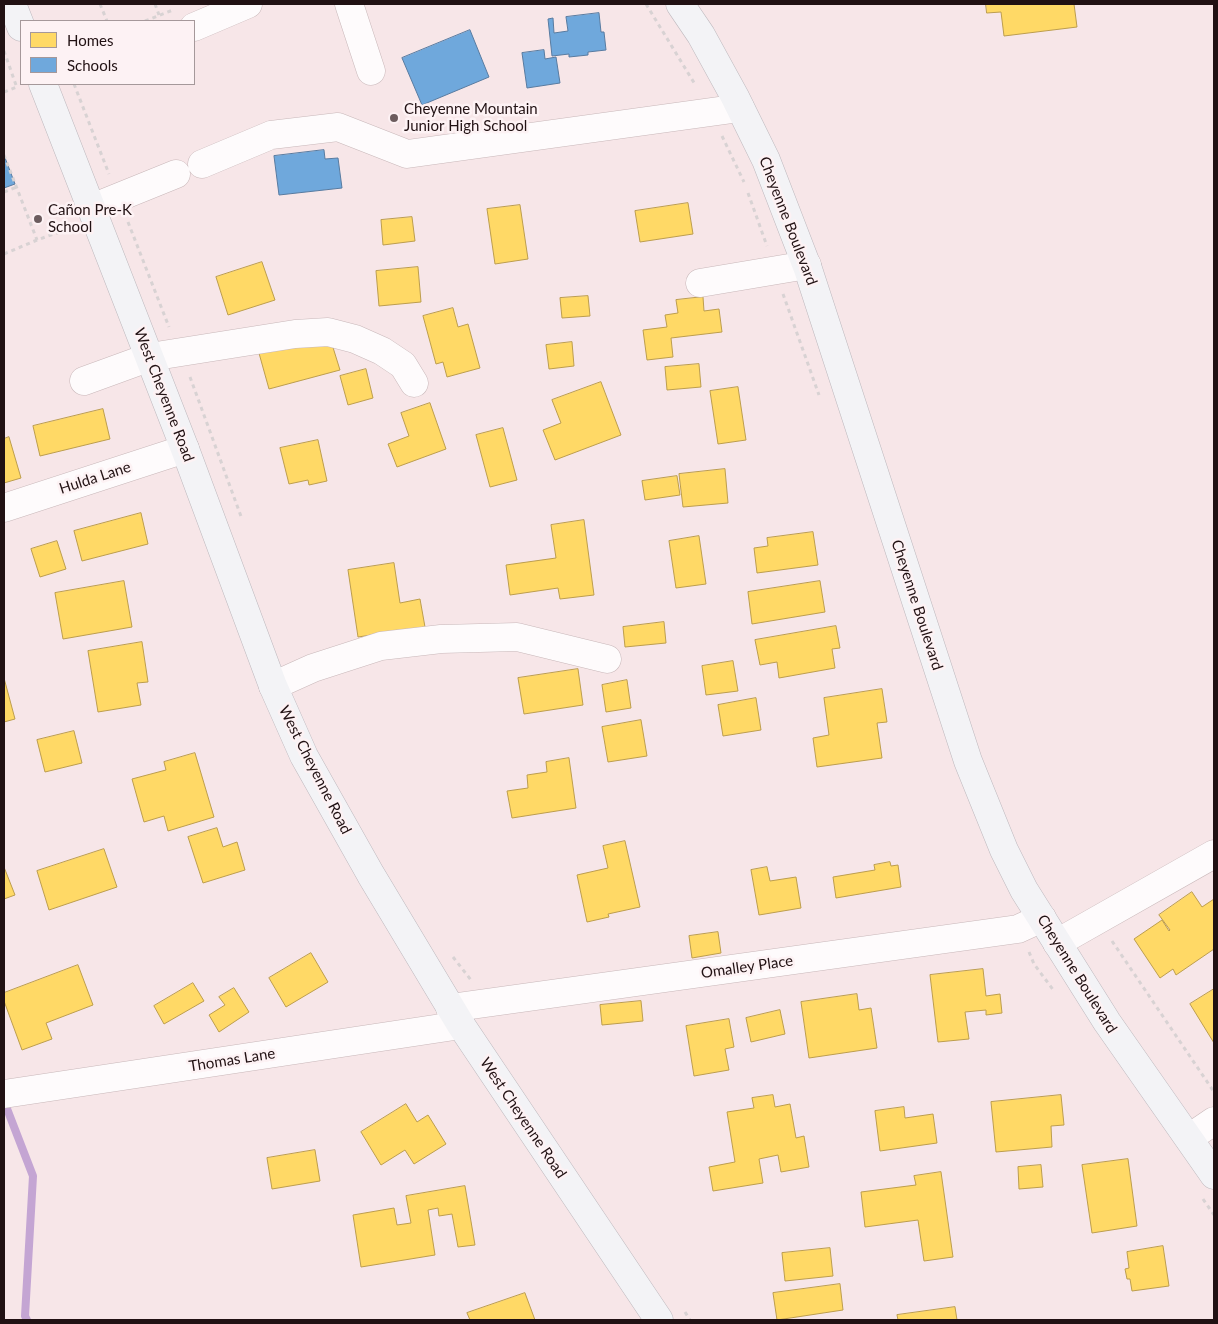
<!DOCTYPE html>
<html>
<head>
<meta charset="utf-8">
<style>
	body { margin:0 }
	#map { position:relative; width:1218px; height:1324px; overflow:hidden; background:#f7e6e8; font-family:Lato,sans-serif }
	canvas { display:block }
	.frame { position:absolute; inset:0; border:5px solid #211113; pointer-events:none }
	.legend { position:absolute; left:20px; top:20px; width:175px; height:65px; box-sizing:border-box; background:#fdf2f4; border:1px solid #a5989a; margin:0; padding:6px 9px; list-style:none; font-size:15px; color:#211113 }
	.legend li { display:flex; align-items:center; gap:10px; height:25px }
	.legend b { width:25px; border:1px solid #a5989a }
</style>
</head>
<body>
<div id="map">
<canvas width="1218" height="1324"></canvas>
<div class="frame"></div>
<ul class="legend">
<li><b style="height:14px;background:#ffd966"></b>Homes</li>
<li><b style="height:14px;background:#6fa8dc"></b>Schools</li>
</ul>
</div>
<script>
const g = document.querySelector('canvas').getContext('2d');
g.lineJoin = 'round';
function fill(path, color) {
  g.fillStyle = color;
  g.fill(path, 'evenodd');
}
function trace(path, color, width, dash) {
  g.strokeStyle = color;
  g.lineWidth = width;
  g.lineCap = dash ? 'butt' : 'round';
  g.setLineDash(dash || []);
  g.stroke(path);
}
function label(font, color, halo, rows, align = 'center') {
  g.font = font + ' Lato,sans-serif';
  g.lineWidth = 5;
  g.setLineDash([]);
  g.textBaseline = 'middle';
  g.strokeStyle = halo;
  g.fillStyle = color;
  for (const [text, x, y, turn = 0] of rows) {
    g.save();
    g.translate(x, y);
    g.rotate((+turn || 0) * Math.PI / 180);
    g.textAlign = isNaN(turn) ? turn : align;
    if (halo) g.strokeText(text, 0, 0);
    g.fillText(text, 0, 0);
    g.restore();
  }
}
const homes = new Path2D(`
	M986,4H1074L1077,27L1004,36L1001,12L987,13Z
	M688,203L693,234L640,242L635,211Z
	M520,205L528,259L495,264L487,209Z
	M412,217L415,241L383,245L381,220Z
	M262,262L275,300L228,315L216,277Z
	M418,267L421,302L379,306L376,271Z
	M588,296L590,316L562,318L560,298Z
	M703,297L704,311L719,309L722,332L671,338L673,357L647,360L643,330L667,327L665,315L678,313L676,300Z
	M453,308L458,327L468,324L480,368L447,377L443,362L436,364L423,316Z
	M331,341L340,370L269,389L257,346Z
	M572,342L574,366L549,369L546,345Z
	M699,364L701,387L667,390L665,367Z
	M366,369L373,398L348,405L340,376Z
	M601,382L621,435L555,460L543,430L561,423L552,400Z
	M738,387L746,440L718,444L710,391Z
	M430,403L446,449L397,467L388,444L409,436L401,413Z
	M103,409L110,439L40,456L33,426Z
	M503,428L517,480L490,487L476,435Z
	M9,437L21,478L4,483V439Z
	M318,440L327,481L309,485L308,480L289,484L280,448Z
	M725,469L728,503L683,507L679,474Z
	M677,476L680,495L645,500L642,481Z
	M141,513L148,544L82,561L74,531Z
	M584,520L594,595L560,599L558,588L510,595L506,565L556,558L551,525Z
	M813,532L818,565L757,573L754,548L768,546L767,538Z
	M699,536L706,584L676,588L669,541Z
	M57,541L66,569L40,577L31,549Z
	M394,563L400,603L420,599L425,627L358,637L348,570Z
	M124,581L132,627L63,639L55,593Z
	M820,581L825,612L752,624L748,592Z
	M664,622L666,643L625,647L623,627Z
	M836,626L840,648L832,649L835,668L779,678L777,662L760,665L755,640Z
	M142,642L148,682L137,683L141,705L98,712L88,651Z
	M733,661L738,691L706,695L702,666Z
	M578,669L583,705L524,714L518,678Z
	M4,678L15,719L4,722Z
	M627,680L631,708L606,712L602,685Z
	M882,689L887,722L877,723L882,758L817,767L813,738L829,735L824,698Z
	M756,698L761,730L723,736L718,705Z
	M641,720L647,756L608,762L602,727Z
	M74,731L82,763L45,772L37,740Z
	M195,753L214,817L168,831L164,816L144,822L132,779L166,770L164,762Z
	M569,758L576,808L512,818L507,791L528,788L527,775L547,772L546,762Z
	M217,828L223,847L237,842L245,870L203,883L188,837Z
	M625,841L640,907L608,914L609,917L587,922L577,875L608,868L603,846Z
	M104,849L117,887L49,910L37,871Z
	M890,862L891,866L898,865L901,887L836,898L833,877L875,870L874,865Z
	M4,867L15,895L4,899Z
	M767,867L770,881L796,877L801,908L759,915L751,870Z
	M1192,892L1202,907L1214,899V949L1176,975L1173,969L1160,978L1134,939L1162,920L1169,931L1170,930L1159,915Z
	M718,932L721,953L692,958L689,936Z
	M311,953L328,982L286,1007L269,978Z
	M78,965L93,1005L46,1023L52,1039L22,1050L4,1001V993Z
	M983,969L986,996L1000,994L1002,1013L986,1015V1010L965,1012L969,1039L938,1042L930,975Z
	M193,983L204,1001L164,1024L154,1006Z
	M234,988L249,1012L219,1032L209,1015L225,1005L219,997Z
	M1214,989V1043L1190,1004Z
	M857,994L859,1010L871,1008L877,1048L809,1058L801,1002Z
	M641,1001L643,1021L602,1025L600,1005Z
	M780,1010L785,1034L751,1042L746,1018Z
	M729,1019L734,1047L725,1049L729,1070L694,1076L686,1026Z
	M773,1095L775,1107L790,1104L796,1138L804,1136L809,1167L781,1172L778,1155L759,1159L763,1183L713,1191L709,1167L735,1162L727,1112L754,1108L752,1098Z
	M1061,1095L1064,1125L1051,1126L1052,1147L996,1152L991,1102Z
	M406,1104L417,1122L428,1115L446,1144L414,1164L405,1150L381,1165L361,1132Z
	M904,1107L905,1118L933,1114L937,1143L880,1151L875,1111Z
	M315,1150L320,1181L272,1189L267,1158Z
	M1128,1159L1137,1226L1092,1233L1082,1165Z
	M1041,1165L1043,1187L1019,1189L1018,1167Z
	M941,1172L953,1257L924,1261L918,1220L865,1227L861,1192L916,1185L914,1176Z
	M465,1186L475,1245L458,1247L452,1214L439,1216L438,1208L428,1210L435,1255L361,1267L353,1215L394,1208L397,1225L411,1223L406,1196Z
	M1163,1246L1169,1286L1132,1291L1130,1279H1127L1125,1269L1129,1268L1127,1252Z
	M830,1248L833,1276L785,1281L782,1253Z
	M840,1284L843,1310L777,1320L773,1293Z
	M525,1293L535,1320H470L467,1313Z
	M955,1307L957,1320H898L897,1315Z`);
const schools = new Path2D(`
	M599,13L601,32H604L606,50L588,52V55L569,57V54L552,56L548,19L553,18L554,33L568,31L566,17Z
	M470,30L489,77L422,105L402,58Z
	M544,50L545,59L556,57L560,83L527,88L522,53Z
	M324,150L325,159L338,158L342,188L279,195L274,156Z
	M4,155L15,184L4,188Z`);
const stream = new Path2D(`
	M4,1101L33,1176L25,1316L27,1320`);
const path = new Path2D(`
	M100,4L107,21
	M155,4L159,15
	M646,4L696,86
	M145,21L173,10
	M4,51L16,85
	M74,84L109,174
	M4,92L17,87
	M722,136L744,182
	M4,155L37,240
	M4,192L17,187
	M748,193L767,246
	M128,222L169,327
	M4,254L37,240L71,228
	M783,294L819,395
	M190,377L242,519
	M1112,941L1214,1092
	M1029,952L1034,964L1054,991
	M453,957L471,980
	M1203,1199L1214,1215
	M685,1312L690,1320`);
const minor = new Path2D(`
	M349,4L371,71
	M194,27L248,4
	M202,164L271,135L338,127L407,154L740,108
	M92,208L176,174
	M700,283L807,265
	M84,381L150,357L295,334L328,332L355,339L382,351L403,365L414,383
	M4,508L185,449
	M273,686L313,668L381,646L441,639L517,637L607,659
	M1057,943L1214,854
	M450,1008L1018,929L1042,918
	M4,1094L461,1025
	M1189,1138L1214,1121`);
const major = new Path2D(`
	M12,4L21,27
	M680,4L701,35L735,97L766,160L808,269L968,761L1004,850L1024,890L1107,1022L1214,1175
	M43,84L185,449L273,686L304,756L371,875L461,1025L659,1320`);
const markers = [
	[394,118,5,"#6c5c5e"],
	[38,219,5,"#6c5c5e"]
];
const poiNames = [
	["Cheyenne Mountain",404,109],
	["Junior High School",404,126],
	["Cañon Pre-K",48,210],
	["School",48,227]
];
const streetNames = [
	["Cheyenne Boulevard",788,221,69],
	["West Cheyenne Road",164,395,69],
	["Hulda Lane",95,478,-18],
	["Cheyenne Boulevard",917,605,72],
	["West Cheyenne Road",315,770,63],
	["Omalley Place",747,967,-8],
	["Cheyenne Boulevard",1077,974,58],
	["Thomas Lane",232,1060,-9],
	["West Cheyenne Road",523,1118,56]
];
fill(homes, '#ffd966');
trace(homes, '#bc9d4d', 1);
fill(schools, '#6fa8dc');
trace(schools, '#587ba0', 1);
trace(stream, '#c4a5d3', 8);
trace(minor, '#c8b7b9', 29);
trace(major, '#bdb8bd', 29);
trace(path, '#d8d2d3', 3, [4, 4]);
trace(minor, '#fefbfc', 28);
trace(major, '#f3f3f6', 28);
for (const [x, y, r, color] of markers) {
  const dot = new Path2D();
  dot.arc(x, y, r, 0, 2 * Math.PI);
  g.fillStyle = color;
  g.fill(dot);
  trace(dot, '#fdf2f4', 2);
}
label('15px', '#211113', '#fdf2f4', poiNames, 'left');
label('15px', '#211113', '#fdf2f4', streetNames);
</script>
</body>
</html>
